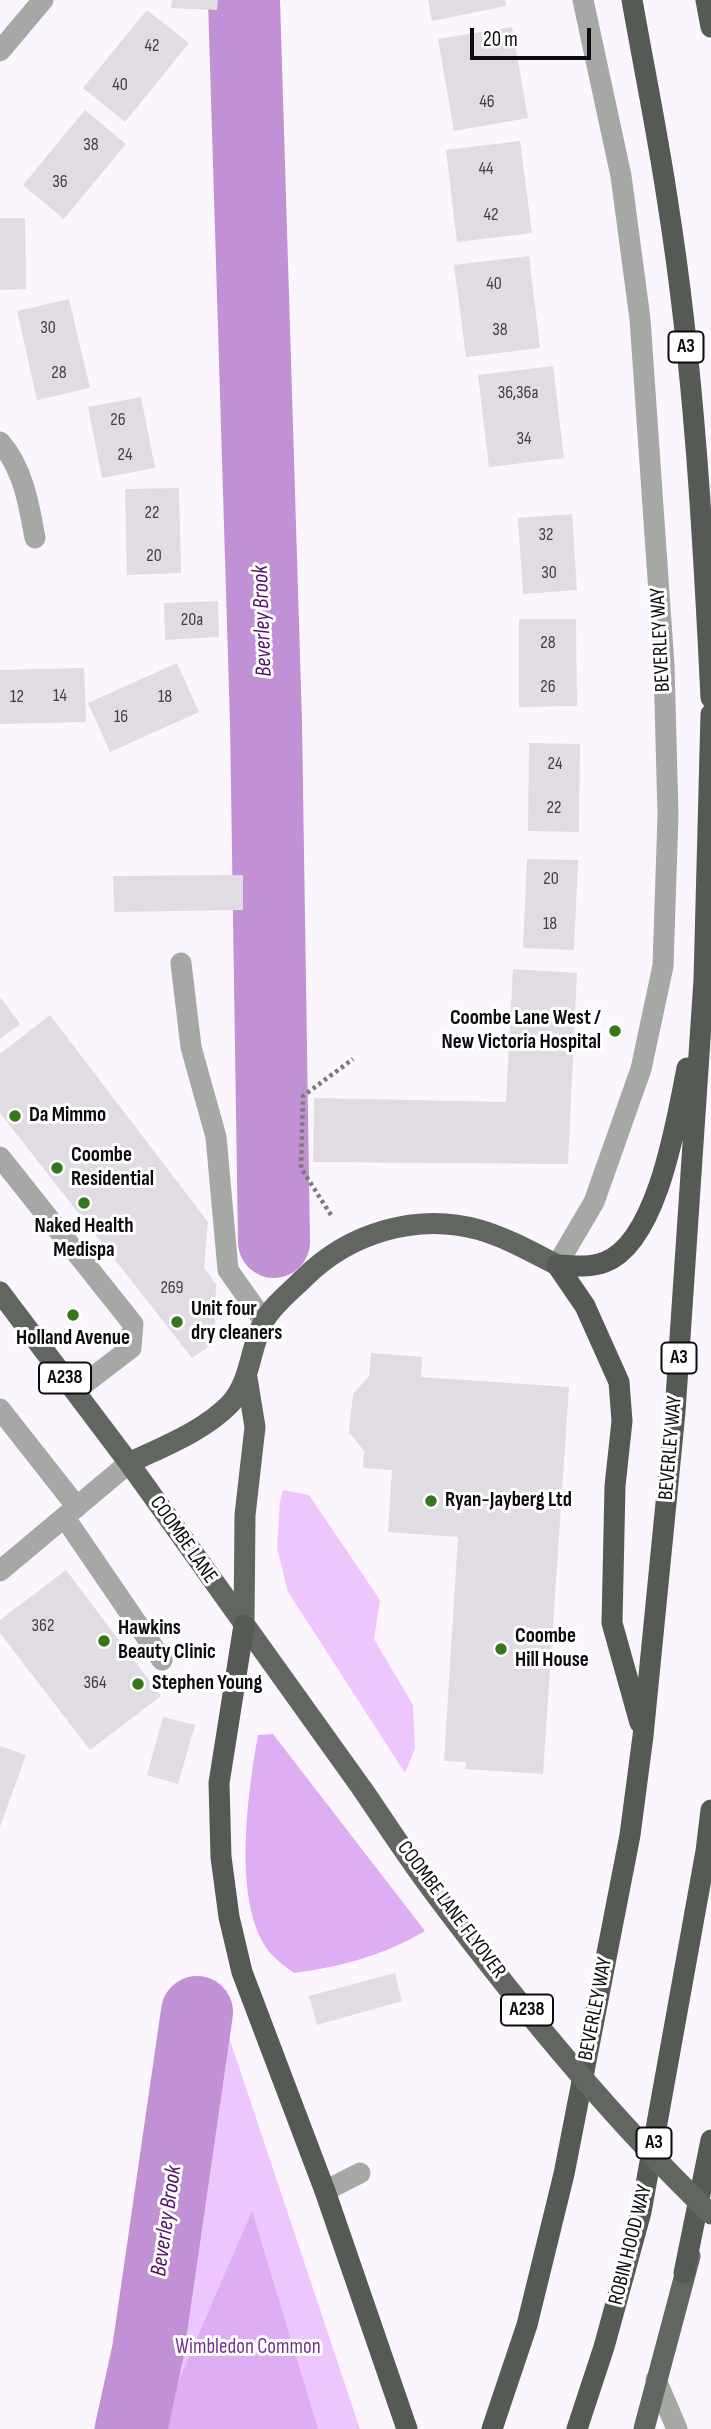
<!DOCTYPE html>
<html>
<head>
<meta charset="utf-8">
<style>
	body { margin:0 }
	#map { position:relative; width:711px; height:2429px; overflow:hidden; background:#fbf6fd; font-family:"Sofia Sans Condensed",sans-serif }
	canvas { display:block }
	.scale { position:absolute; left:470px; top:28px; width:121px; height:32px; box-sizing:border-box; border:4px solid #0d0b0d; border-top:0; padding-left:9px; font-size:21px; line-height:24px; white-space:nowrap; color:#0d0b0d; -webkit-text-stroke:5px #fff; paint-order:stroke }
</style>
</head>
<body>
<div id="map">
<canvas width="711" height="2429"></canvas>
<div class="scale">20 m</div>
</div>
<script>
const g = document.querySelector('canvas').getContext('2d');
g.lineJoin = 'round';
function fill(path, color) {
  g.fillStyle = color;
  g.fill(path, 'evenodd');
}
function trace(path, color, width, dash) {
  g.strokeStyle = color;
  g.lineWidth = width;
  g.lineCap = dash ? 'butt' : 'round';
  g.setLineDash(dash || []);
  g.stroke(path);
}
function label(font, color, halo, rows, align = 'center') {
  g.font = font + ' "Sofia Sans Condensed",sans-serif';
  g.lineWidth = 6;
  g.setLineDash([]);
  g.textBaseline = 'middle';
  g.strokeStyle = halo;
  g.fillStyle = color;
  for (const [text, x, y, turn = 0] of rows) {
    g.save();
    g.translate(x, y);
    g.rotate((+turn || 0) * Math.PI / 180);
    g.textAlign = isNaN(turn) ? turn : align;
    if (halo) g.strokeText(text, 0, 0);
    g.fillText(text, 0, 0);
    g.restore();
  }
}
const green = new Path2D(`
	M283,1490L309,1495L380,1600L374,1639L413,1705L415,1749L405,1773L288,1592L277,1548L280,1501Z
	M225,2025L360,2429H151Z`);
const forest = new Path2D(`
	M273,1734L425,1931C385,1955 340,1967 294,1973C287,1968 279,1962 273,1956C230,1911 248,1791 258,1735Z
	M252,2211L318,2429H94L103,2390L168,2405Z`);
const river = new Path2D(`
	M244,0L266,722L274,1242
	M131,2429L148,2351L197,2012`);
const building = new Path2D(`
	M172,0H218L217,10L171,8Z
	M428,0H505L506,6L432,21Z
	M147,10L189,43L125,122L83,88Z
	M512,27L528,118L454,131L438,39Z
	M85,110L126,144L64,219L23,185Z
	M520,141L532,233L457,242L446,150Z
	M0,218H25L26,289L0,290Z
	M529,256L540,348L466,357L454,265Z
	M69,299L90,388L37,400L17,311Z
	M553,366L564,458L489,467L478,375Z
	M141,397L155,468L102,478L88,407Z
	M179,488L181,573L127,575L125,489Z
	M572,514L577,590L523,594L518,518Z
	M218,601L219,637L165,640L164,603Z
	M519,619H576L577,706L519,707Z
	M177,663L199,712L110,752L88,703Z
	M84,668L86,722L0,724V670Z
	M529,743L580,744L579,832L528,831Z
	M527,859L578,860L574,950L523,948Z
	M243,875V910L114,912L113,876Z
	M513,969L577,973L568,1164L313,1162L314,1098L506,1102Z
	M0,997L20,1024L0,1039Z
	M50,1015L208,1222L204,1268L216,1284L214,1343L192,1358L0,1113V1054Z
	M371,1353L422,1357L421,1377L569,1387L543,1774L465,1769L466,1762L444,1761L458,1537L388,1532L392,1470L363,1468L364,1451L349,1432L353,1394L369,1376Z
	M66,1570L161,1696L90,1750L0,1633V1620Z
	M163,1717L195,1725L178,1784L147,1775Z
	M0,1746L26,1755L0,1827Z
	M395,1973L402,2001L317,2025L309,1996Z`);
const path = new Path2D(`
	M331,1215L301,1168L303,1096L353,1059`);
const service = new Path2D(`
	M181,963L191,1047L216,1137L228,1270L264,1321
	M0,1157L133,1324L131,1348L75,1391
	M0,1409L77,1507
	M65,1518L162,1660
	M325,2191L360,2173
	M656,2380L677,2429`);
const minor = new Path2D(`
	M0,51L43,0
	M0,442C23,468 29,504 35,538
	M557,1265L594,1202L641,1069L663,966L668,815L664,665L640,319L621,176L583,0
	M0,1571L129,1463`);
const primary = new Path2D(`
	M0,1292L129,1463L363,1790
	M129,1463C162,1447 204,1431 230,1404C252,1380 249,1348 264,1321C273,1305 291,1291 304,1278C349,1233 417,1212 480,1230C507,1238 532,1252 557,1265
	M244,1625L245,1515L255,1427L247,1378
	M644,2429L690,2256`);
const trunk = new Path2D(`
	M632,0C644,68 658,136 668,204C694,368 703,533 711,698
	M706,0L711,27
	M557,1265L585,1306L619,1382L622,1421L615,1486L612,1623L640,1723
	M557,1265C573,1266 590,1268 605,1262C658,1242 677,1118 687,1068
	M244,1625L219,1783L221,1857L229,1917L242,1972L325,2191L407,2429
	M684,2273L711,2140
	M492,2429L527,2325L564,2174L630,1835L643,1736L675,1412L704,980L711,714
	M577,2429L604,2347L641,2212L706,1851L711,1810`);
const primaryBridge = new Path2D(`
	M363,1790C387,1825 410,1861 436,1895C520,2007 610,2117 711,2214`);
const markers = [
	[615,1031,7,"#357819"],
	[15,1116,7,"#357819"],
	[57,1168,7,"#357819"],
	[84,1203,7,"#357819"],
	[73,1315,7,"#357819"],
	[177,1322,7,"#357819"],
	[431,1501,7,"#357819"],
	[104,1641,7,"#357819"],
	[501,1649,7,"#357819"],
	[138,1684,7,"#357819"]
];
const numberNames = [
	["42",152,46],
	["40",120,85],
	["46",487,102],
	["38",91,145],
	["44",486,169],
	["36",60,182],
	["42",491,215],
	["40",494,284],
	["30",48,328],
	["38",500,330],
	["28",59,373],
	["36,36a",518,393],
	["26",118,420],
	["34",524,439],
	["24",125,455],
	["22",152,513],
	["32",546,535],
	["20",154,556],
	["30",549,573],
	["20a",192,620],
	["28",548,643],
	["26",548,687],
	["14",60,696],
	["12",17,697],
	["18",165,697],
	["16",121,717],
	["24",555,764],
	["22",554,808],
	["20",551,879],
	["18",550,924],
	["269",172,1288],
	["362",43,1626],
	["364",95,1683]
];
const shields = [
	[686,347,35],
	[679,1358,35],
	[65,1378,52],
	[527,2010,52],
	[654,2143,35]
];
const shieldNames = [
	["A3",686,347],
	["A3",679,1358],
	["A238",65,1378],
	["A238",527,2010],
	["A3",654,2143]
];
const streetNames = [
	["BEVERLEY WAY",661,640,-93],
	["BEVERLEY WAY",671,1448,-85],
	["COOMBE LANE",183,1540,55],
	["COOMBE LANE FLYOVER",451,1910,53],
	["BEVERLEY WAY",596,2009,-79],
	["ROBIN HOOD WAY",631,2245,-76]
];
const poiNames = [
	["Coombe Lane West /",601,1019,"right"],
	["New Victoria Hospital",601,1043,"right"],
	["Da Mimmo",29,1116],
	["Coombe",71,1156],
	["Residential",71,1180],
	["Naked Health",84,1227,"center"],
	["Medispa",84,1251,"center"],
	["Unit four",191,1310],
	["dry cleaners",191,1334],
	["Holland Avenue",73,1339,"center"],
	["Ryan-Jayberg Ltd",445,1501],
	["Hawkins",118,1629],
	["Beauty Clinic",118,1653],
	["Coombe",515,1637],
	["Hill House",515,1661],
	["Stephen Young",152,1684]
];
const parkNames = [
	["Wimbledon Common",248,2348]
];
const waterNames = [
	["Beverley Brook",263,621,-92],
	["Beverley Brook",167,2221,-82]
];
fill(green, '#eec6fe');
fill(forest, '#dfadf3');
trace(river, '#c290d5', 72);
fill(building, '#e1dbe3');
trace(path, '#7d797e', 4.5, [3.5, 3.5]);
trace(service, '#a5a8a5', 21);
trace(minor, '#a5a8a5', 21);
trace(primary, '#626661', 21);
trace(trunk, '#565a55', 21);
trace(primaryBridge, '#626661', 21);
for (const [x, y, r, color] of markers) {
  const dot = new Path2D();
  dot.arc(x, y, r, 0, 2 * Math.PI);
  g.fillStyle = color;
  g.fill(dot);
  trace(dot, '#fff', 2.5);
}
label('18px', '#423f42', null, numberNames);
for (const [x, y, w] of shields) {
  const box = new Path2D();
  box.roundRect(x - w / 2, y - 15.5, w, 31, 5);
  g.fillStyle = '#fff';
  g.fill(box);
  trace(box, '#0d0b0d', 2);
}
label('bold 19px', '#0d0b0d', null, shieldNames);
label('21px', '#0d0b0d', '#fff', streetNames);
label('bold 21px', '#0d0b0d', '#fff', poiNames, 'left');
label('21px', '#723687', '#fff', parkNames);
label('italic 23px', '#521366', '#fff', waterNames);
</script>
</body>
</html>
